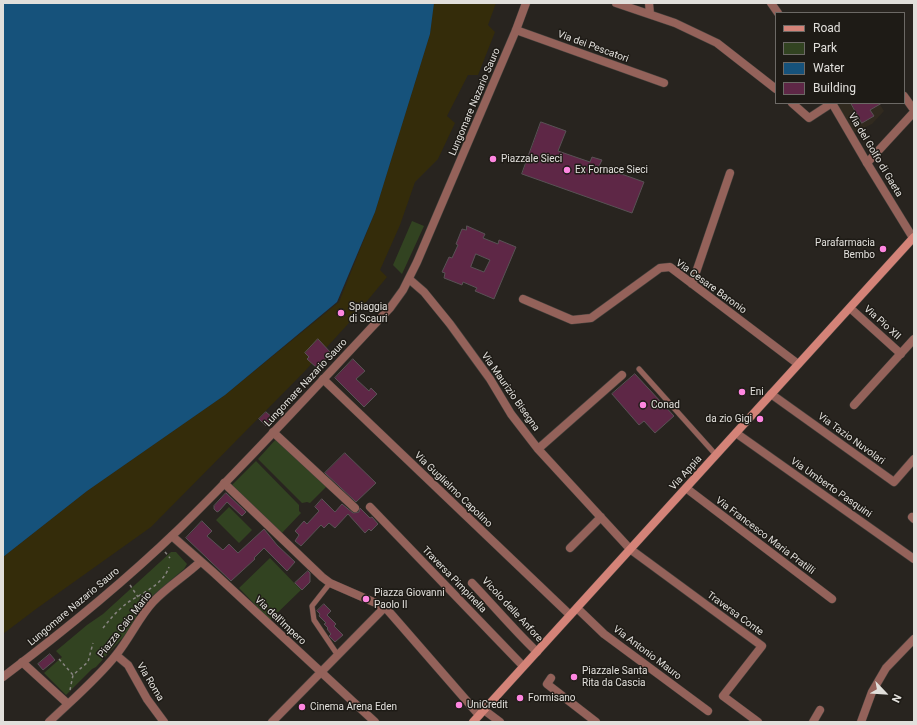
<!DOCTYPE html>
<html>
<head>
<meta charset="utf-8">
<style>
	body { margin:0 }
	#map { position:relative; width:917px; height:725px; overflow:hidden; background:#28241f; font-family:Roboto,sans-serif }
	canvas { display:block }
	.frame { position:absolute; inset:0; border:4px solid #e1dfdb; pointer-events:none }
	.legend { position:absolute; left:775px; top:12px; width:130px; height:92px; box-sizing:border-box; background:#1e1b16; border:1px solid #6c6965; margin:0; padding:5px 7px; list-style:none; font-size:12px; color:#e1dfdb }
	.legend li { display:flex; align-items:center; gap:8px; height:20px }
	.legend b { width:20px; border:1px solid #6c6965 }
	.north { position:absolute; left:865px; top:673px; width:40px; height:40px; -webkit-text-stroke:3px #1e1b16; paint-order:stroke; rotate:115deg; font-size:11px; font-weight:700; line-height:16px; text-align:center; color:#e1dfdb }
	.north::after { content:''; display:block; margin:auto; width:14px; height:18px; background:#e1dfdb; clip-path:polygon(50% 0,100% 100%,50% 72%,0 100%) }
</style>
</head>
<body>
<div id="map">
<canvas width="917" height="725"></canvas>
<div class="frame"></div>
<ul class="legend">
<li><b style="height:5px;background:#d48378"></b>Road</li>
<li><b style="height:11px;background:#324321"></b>Park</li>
<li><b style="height:11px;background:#16527b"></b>Water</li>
<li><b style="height:11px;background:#5e2746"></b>Building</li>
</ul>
<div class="north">N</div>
</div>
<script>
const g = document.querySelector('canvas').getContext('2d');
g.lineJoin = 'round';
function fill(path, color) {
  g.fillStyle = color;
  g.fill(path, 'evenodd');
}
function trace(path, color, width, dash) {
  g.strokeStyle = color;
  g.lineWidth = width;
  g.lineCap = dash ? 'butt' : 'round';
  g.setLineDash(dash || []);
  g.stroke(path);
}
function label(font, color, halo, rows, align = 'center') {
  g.font = font + ' Roboto,sans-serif';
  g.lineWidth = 3;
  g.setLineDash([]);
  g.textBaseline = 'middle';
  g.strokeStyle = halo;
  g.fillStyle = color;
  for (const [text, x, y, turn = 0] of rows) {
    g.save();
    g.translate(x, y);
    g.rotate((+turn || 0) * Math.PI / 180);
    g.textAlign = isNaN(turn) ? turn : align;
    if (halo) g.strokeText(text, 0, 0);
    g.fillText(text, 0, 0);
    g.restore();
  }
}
const built = new Path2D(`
	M835,103H879L884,111L872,124L853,133Z`);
const green = new Path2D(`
	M412,221L424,226L402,274L393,265Z
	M277,438L328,485L310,503L307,502L302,503L258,459Z
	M256,461L299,505V511L301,513L281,534L232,485Z
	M229,507L252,530L239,543L216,520Z
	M171,552H176L187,564L184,569L151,597L139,613L125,635L96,667L92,669L66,695L44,673L62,657L56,651L87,625L103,614Z
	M270,558L301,590L270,620L239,588Z`);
const sand = new Path2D(`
	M434,3H496L488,25L495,32L478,75H468L447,116L455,123L438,159L415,182L400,225L380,270L387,277L348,324L305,371L151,527L36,609L3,634V557L87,491L225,395L339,302L375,212L430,34Z`);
const water = new Path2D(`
	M3,3H434L430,34L375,212L337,302L225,395L87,491L3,557Z`);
const building = new Path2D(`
	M851,103H882L870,110L874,116L862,123Z
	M541,122L566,131L558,151L590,162L592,157L602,160L599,166L644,182L632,213L522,174Z
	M467,226L485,234L483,238L498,244L499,240L516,247L494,299L475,291L477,288L463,282L462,285L444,278L445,273L442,272L449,257L452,258L458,245L456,244L462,229L466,230ZM476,254L490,260L484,272L471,267Z
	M318,339L331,353L317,368L307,359L309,357L305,353Z
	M353,359L365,371L356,379L369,391L371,388L377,394L364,407L335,378Z
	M635,374L674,416L655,433L644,421L639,425L612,394Z
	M266,412L273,418L266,426L259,419Z
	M345,453L376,483L356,502L325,473Z
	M226,493L246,512L242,516L227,502L219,511L217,512L214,509V506Z
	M322,499L335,512L342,504L353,513L359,512L360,508L370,518L372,517L378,524L371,531L369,529L365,533L348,514L335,528L329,523L324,528L321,525L301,546L295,541L299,535L295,531L304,521L307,524L319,511L315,507Z
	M202,521L212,531L207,536L223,550L229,544L238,553L264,529L277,545L295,562L287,571L264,548L254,558L255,559L231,581L186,538Z
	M308,571L310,573V582L302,590L295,583Z
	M324,604L331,611L327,615L336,624L334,626L343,635L335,642L329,636L331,634L327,629L328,628L324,624L326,623L319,616L320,614L317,611Z
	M50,654L55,660L43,670L38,664Z`);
const path = new Path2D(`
	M165,552L170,558
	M130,585L138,597
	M103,628C110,619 118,610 127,603C142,593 163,585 169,567
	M59,659L73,675
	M70,690L73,675L88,662L93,643`);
const service = new Path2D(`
	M639,369L716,455
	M330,583L312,606L314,620L337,654`);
const minor = new Path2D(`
	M616,3L675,23L717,43L776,89
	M649,3L650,14
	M516,30L664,83
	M904,96L914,110
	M792,103L809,118L832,103
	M867,163L914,112
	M409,279L424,292L450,324L490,379L511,414L538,449L630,549L762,646L723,696L758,722
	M692,284L730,173
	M523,299L572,320L591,318L660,268L670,267L798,364
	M850,308L901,354
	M323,379L570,615
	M771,394L894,482L914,459
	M854,405L914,339
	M273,432L355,508
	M736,433L914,559
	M538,449L622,375
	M224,483L322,577L330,583L385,607L479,715
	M686,488L832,599
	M370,507L523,666
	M912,517L914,519
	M172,536L213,572L375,722
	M570,548L601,517
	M472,583C494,606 514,630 537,652
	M577,608L604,634L708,711
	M116,655L128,665L147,699L164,722
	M22,662L68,704
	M551,678L547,684L596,722
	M484,710L500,722
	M49,722C72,700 97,679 116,655C130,638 139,617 153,602C167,587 185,576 200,562
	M272,722L385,607
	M813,722L820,710
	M861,722L872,692L886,668L914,639`);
const tertiary = new Path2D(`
	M771,3L778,13
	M832,103L867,163L913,238
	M3,677C64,631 124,582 179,529C252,458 320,382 390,308L403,290L417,262L516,30L526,3`);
const secondary = new Path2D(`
	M473,722L914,237`);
const markers = [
	[493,159,4,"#fe86e0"],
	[567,170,4,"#fe86e0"],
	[883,249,4,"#fe86e0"],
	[341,313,4,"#fe86e0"],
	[742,392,4,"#fe86e0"],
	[643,405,4,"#fe86e0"],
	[760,419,4,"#fe86e0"],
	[366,599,4,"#fe86e0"],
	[574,677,4,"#fe86e0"],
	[520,698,4,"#fe86e0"],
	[459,705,4,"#fe86e0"],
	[302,707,4,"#fe86e0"]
];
const streetNames = [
	["Via dei Pescatori",593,47,20],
	["Lungomare Nazario Sauro",475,102,-67],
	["Via del Golfo di Gaeta",875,155,59],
	["Via Cesare Baronio",711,287,36],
	["Via Pio XII",882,323,42],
	["Lungomare Nazario Sauro",306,383,-47],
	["Via Maurizio Bisegna",510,392,55],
	["Via Tazio Nuvolari",851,439,36],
	["Via Appia",686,473,-48],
	["Via Umberto Pasquini",831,488,35],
	["Via Guglielmo Capolino",453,490,44],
	["Via Francesco Maria Pratilli",765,536,37],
	["Traversa Pimpinella",454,580,46],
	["Lungomare Nazario Sauro",74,607,-40],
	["Vicolo delle Anfore",512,610,47],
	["Traversa Conte",735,614,36],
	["Via dell'Impero",280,621,43],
	["Piazza Caio Mario",125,625,-52],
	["Via Antonio Mauro",647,653,37],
	["Via Roma",150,682,59]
];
const poiNames = [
	["Piazzale Sieci",501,159],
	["Ex Fornace Sieci",575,170],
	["Parafarmacia",875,243,"right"],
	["Bembo",875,255,"right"],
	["Spiaggia",349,307],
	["di Scauri",349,319],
	["Eni",750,392],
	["Conad",651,405],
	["da zio Gigi",752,419,"right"],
	["Piazza Giovanni",374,593],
	["Paolo II",374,605],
	["Piazzale Santa",582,671],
	["Rita da Cascia",582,683],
	["Formisano",528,698],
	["UniCredit",467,705],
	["Cinema Arena Eden",310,707]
];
fill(built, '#312a1f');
fill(green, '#324321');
fill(sand, '#342c0a');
fill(water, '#16527b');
fill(building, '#5e2746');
trace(building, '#595255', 1);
trace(service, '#46423d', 6);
trace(minor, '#46423d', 9);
trace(tertiary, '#46423d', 9);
trace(secondary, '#46423d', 9);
trace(path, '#878480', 1.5, [3, 3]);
trace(service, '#94625a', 5);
trace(minor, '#94625a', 8);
trace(tertiary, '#94625a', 8);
trace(secondary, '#d48378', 8);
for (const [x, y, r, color] of markers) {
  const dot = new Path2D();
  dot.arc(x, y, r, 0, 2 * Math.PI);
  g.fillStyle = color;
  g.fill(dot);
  trace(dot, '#1e1b16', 1.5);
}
label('10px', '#e1dfdb', '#1e1b16', streetNames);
label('10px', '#e1dfdb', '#1e1b16', poiNames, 'left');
</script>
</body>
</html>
